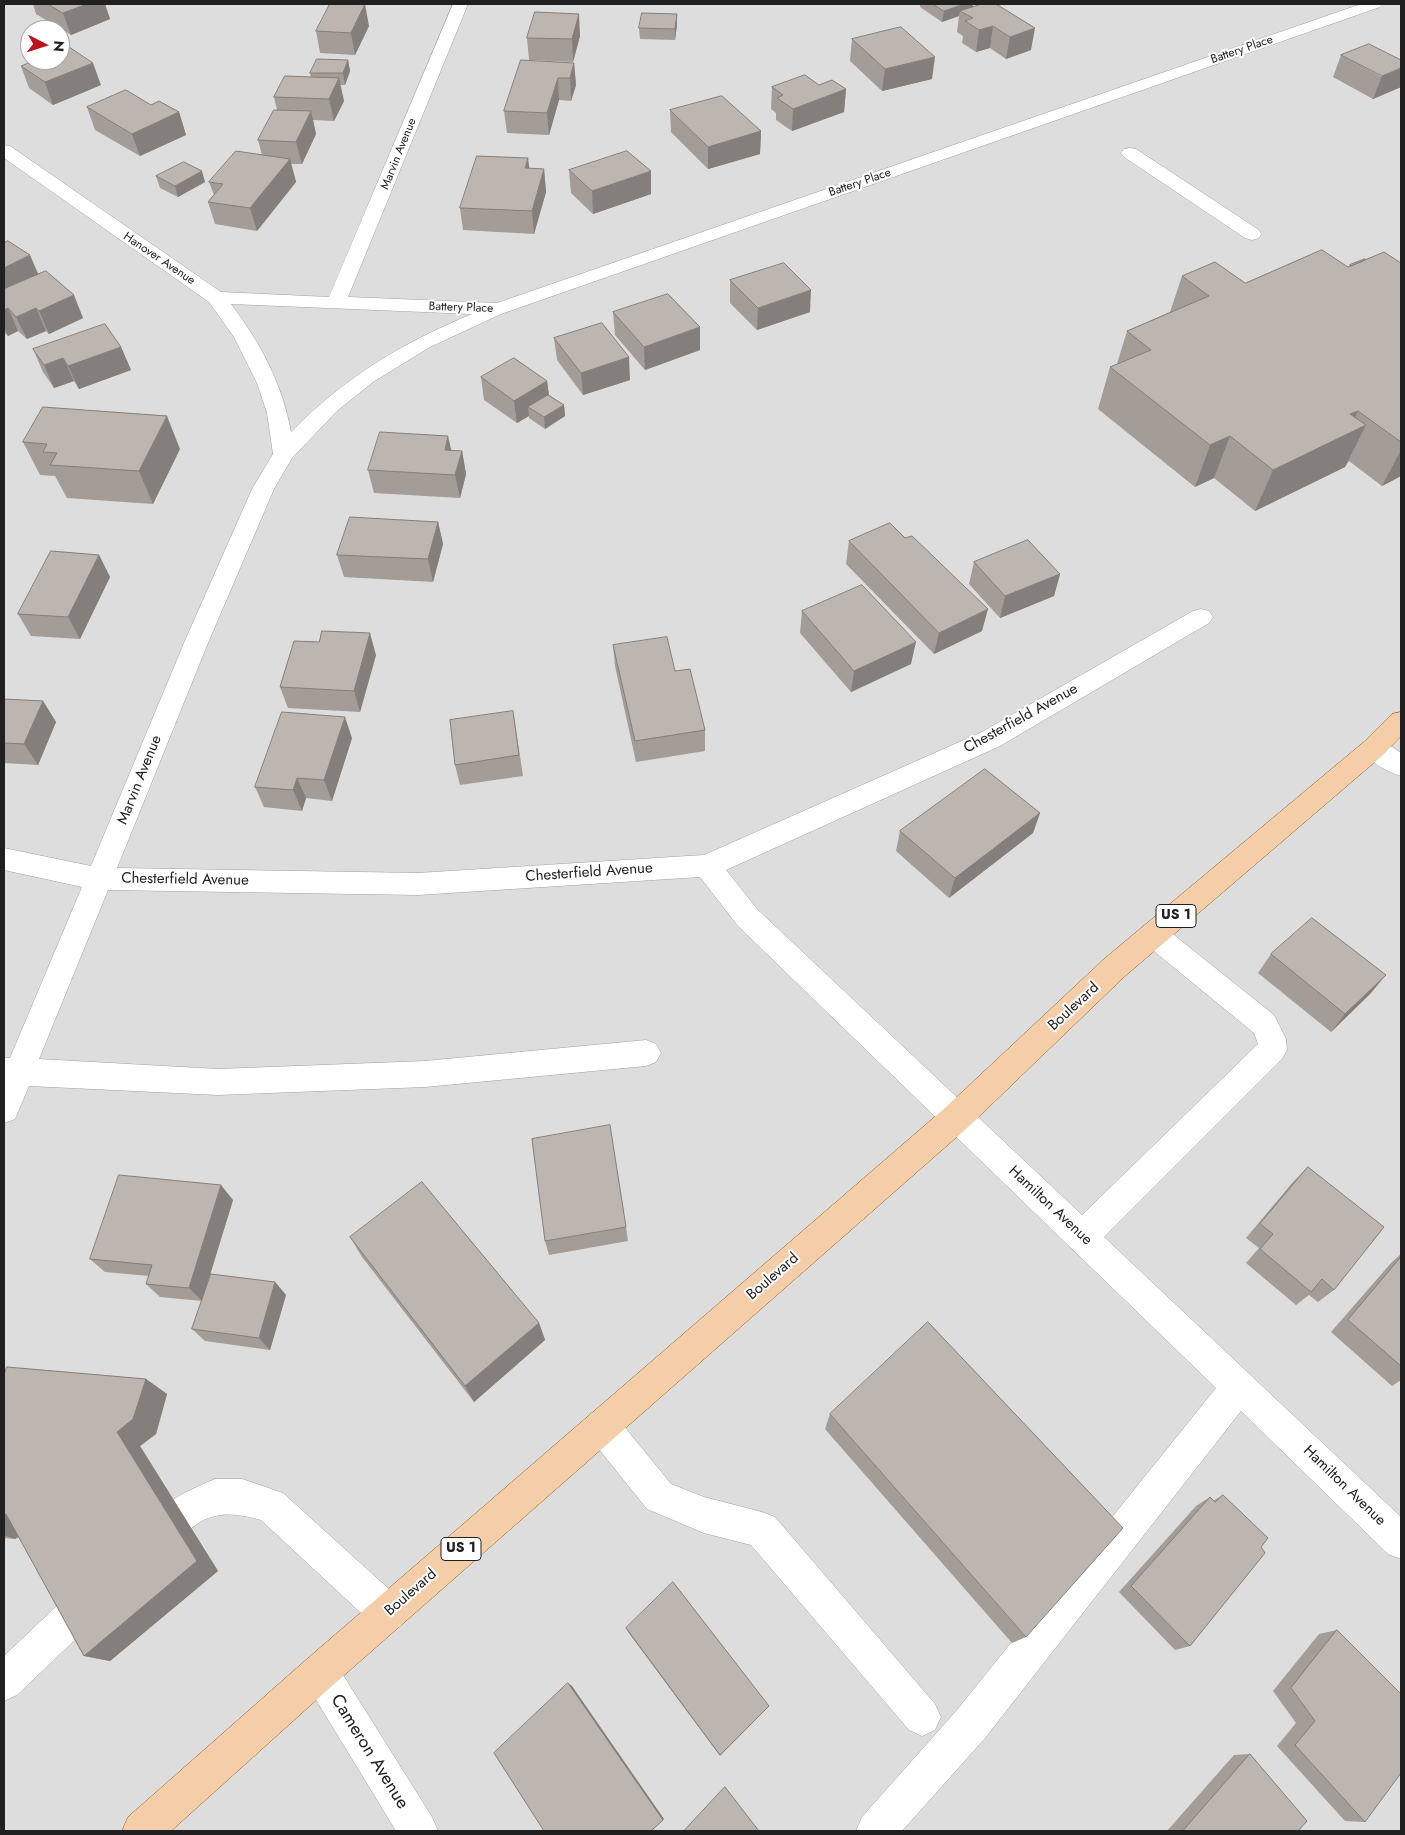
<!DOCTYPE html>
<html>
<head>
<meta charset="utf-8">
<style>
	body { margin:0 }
	#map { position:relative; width:1405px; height:1835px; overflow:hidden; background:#f0ece7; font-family:Jost,sans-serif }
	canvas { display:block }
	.frame { position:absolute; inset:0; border:5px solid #202020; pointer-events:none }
	.north { position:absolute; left:20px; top:20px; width:50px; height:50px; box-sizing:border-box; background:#fff; border:1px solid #a6a6a6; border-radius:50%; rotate:95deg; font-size:14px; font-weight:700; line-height:20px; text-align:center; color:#202020 }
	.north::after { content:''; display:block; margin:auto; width:18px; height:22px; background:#be121d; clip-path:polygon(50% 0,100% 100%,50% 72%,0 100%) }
</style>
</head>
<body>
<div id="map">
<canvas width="1405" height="1835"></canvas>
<div class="frame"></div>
<div class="north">N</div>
</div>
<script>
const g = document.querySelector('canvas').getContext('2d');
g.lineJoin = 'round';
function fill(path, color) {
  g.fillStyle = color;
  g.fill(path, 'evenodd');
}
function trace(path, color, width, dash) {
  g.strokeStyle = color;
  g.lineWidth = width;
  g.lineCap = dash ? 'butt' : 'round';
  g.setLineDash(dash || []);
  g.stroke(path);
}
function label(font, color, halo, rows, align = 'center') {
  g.font = font + ' Jost,sans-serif';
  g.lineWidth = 4;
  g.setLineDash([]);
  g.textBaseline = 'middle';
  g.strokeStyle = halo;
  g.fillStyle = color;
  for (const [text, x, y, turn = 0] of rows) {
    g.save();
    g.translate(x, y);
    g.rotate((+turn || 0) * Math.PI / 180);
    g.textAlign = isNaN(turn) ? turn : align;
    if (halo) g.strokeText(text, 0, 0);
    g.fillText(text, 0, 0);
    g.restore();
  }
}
const residential = new Path2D(`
	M4,4H1401V1831H4ZM30,30H60V60H30Z`);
const minor = new Path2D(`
	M453,4H468L348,297L497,303L1361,4H1383L1380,7L501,314L430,347L373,382L338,410L292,458L274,489L208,643L117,868L418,873L704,855L982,732L1193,611L1201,609L1209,611L1213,617L1209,623L1000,746L726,870L758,910L1082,1215L1258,1044L1254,1033L1144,943L1140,935L1144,927L1154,923L1164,927L1274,1015L1286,1039L1287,1050L1282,1059L1104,1237L1401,1517V1559L1388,1554L1241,1411L985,1738L902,1831H856L862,1817L957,1710L1216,1388L738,926L700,877L418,895L108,890L39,1059L218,1069L425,1061L646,1040L656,1044L661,1053L656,1062L646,1066L425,1087L218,1095L29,1086L15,1119L4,1123V1058H10L82,887L4,870V848L91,866L184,643L252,489L273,454L267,413L257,383L234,337L209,302L4,158V145L10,146L221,292L329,297ZM231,304L472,314C402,343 345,377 291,432C283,385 260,342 231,304Z
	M1130,148L1136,149L1259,230L1261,234L1259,238L1252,240L1245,238L1124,157L1121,153L1124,149Z
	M1374,738L1383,741L1401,753V776C1387,772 1368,761 1361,748L1365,741Z
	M602,1409L614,1414L671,1484L704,1497L762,1512L775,1517L935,1704L941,1717L935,1730L922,1736L909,1730L751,1545L704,1533L647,1509L590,1438L585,1426L590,1414Z
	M215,1479H242L283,1493L401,1600L406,1613L401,1626L388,1631L375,1626L261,1520C240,1514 217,1510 197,1524C181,1535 174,1550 155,1558L142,1553L137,1540C151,1507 184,1492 215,1479Z
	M92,1580L105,1585L110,1598L105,1611L17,1695L4,1701V1656L79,1585Z
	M320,1653L333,1659L432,1817L438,1831H396L307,1685L301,1672L307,1659Z`);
const major = new Path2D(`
	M1401,712V736L1383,755L1124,977L967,1128L333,1685L171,1831H122L128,1817L307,1659L945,1108L1104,959L1365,741L1392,714Z`);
const wall = new Path2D(`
	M33,4H105L110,19L71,35L36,14Z
	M920,4H973V7L1031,50L1006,59L990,48L976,52L962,43L963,36L957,32L959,16L942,22L920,7Z
	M677,14V25L675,40L640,39L639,28Z
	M369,26L355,55L320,53L316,31Z
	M580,36L573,62L529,60L527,38Z
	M852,39L932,79L882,91L850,61Z
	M1341,55L1401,87L1373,99L1333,77Z
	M348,60L350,71L345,85H340L344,101L334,121L313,120L316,134L302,164H291L296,182L257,231L215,224L208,202L214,195L209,182L262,155L258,140L277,110L274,97L311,77L310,73Z
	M574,63L576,85L571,101L559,100L549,135L507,133L504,111Z
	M21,66L101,85L53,105L29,88Z
	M819,85L846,89L844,112L792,131L776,120V113L771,109L772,87Z
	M151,105L179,112L186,135L140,156L95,130L87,107Z
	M670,110L761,131L760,154L708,169L671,132Z
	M529,168L544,169L546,192L534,234L463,230L460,208Z
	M569,170L651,194L593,214L571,193Z
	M156,176L205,182L178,197L160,188Z
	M4,243L38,274L83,318L49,334L46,331L27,339L18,331L8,336L4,332Z
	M1401,263V476L1382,486L1349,461L1345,467L1255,511L1214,478L1195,487L1098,409L1110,367L1117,364L1127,331L1170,312L1182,276L1245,283L1348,267L1350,265Z
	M730,280L810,312L757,330L730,303Z
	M613,312L700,327V350L645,370L615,335Z
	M554,338L630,380L583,395L557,360Z
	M121,347L131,370L79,389L74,381L54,388L43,372L33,349Z
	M481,377L547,381L549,395L564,405L565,416L545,429L529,418V416L517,423L484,400Z
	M23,442L180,449L153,504L67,498L55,476L40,475Z
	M451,451H462L466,474L460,498L374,493L368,470Z
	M438,522L443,544L433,582L344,577L337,555Z
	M905,538L982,631L934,654L846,564L849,541Z
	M99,555L110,577L80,639L31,636L18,614Z
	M974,562L1060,574L1054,596L1000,618L969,584Z
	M802,611L911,664L851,692L800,633Z
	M613,645L675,671L705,730V751L636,762L615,666Z
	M376,655L360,712L288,708L280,687Z
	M4,699L43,701L56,722L38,765L4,763Z
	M513,711L523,776L460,785L455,765Z
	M352,738L332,801L306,798L302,811L264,807L255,787Z
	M1040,813L1033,833L949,898L896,851L900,831Z
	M1271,954L1371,993L1331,1032L1258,973Z
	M1308,1167L1334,1290L1318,1302L1309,1295L1296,1305L1246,1263L1259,1248L1246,1238L1293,1182Z
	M233,1200L206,1288L275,1282L286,1295L270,1350L205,1341L192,1329L202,1301L160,1297L146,1284L149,1276L105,1272L90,1259Z
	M626,1227L628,1241L549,1255L545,1241Z
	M350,1237L539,1323L545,1340L474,1402L362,1257Z
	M1401,1254V1380L1392,1386L1331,1332L1391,1263Z
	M4,1375L146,1379L167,1394L156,1434L140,1446L218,1571L110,1661L84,1656L19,1537L15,1539L4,1538Z
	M830,1414L1026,1637L1012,1643L825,1429Z
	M1223,1495L1261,1547L1190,1646L1175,1650L1119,1592L1196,1506L1210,1497L1213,1501Z
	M626,1628L769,1706L720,1756L628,1632Z
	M1337,1630L1365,1822L1345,1821L1277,1746L1296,1723L1273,1691L1319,1634Z
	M1250,1754L1298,1831H1167L1234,1755Z`);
const shadedWall = new Path2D(`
	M87,4H105L110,19L71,35L63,13Z
	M365,4L369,26L355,55L351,33Z
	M965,4H973L972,12L960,11L959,16L942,22L944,11Z
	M579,14L580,36L573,62L572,39Z
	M677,14V25L675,40V29Z
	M993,26L990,48L976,52L979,30Z
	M1035,28L1031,50L1006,59L1010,37Z
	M935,57L932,79L882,91L885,69Z
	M348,60L350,71L345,85L343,73Z
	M93,63L101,85L53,105L45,82Z
	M574,63L576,85L571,101L570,78Z
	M1401,68V87L1373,99L1382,76Z
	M339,78L344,101L334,121L329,99Z
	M558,78L559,100L549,135L547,113Z
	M846,89L844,112L792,131L793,109Z
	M311,111L316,134L302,164L296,142Z
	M179,112L186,135L140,156L132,134Z
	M761,131L760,154L708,169V147Z
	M528,158L531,181L525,168Z
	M290,159L296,182L257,231L250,208Z
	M544,169L546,192L534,234L532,211Z
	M202,171L205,182L178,197L175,186Z
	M651,171V194L593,214L592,191Z
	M30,255L40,278L4,296V268Z
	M811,290L810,312L757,330L758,308Z
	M74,295L83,318L49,334L39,311Z
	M8,308L18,331L8,336L4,327V310Z
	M36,308L46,331L27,339L16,317Z
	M700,327V350L645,370L644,347Z
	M121,347L131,370L79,389L68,366Z
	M629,357L630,380L583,395L581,373Z
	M63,358L74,381L54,388L44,365Z
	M547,381L550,404L528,407L529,416L517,423L514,401Z
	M564,405L565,416L545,429L544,417Z
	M1358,411L1347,434L1366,425L1345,467L1255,511L1273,470L1350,414Z
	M167,416L180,449L153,504L139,471Z
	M448,436L453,458L445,450Z
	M1230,436L1214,478L1195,487L1210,445Z
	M1401,450V476L1382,486Z
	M462,451L466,474L460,498L455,475Z
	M438,522L443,544L433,582L428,559Z
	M99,555L110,577L80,639L68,617Z
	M1060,574L1054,596L1000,618L1005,596Z
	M988,609L982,631L934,654L939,633Z
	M370,633L376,655L360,712L354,691Z
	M916,642L911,664L851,692L854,671Z
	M43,701L56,722L38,765L24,744Z
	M345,717L352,738L332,801L324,780Z
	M297,778L306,798L302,811L293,790Z
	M1040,813L1033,833L949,898L955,878Z
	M1386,975L1371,993L1331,1032L1345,1014Z
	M221,1185L233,1200L202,1301L189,1288Z
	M275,1282L286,1295L270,1350L259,1338Z
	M539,1323L545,1340L474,1402L465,1386Z
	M146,1379L167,1394L156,1434L140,1446L218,1571L110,1661L84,1656L117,1432Z
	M6,1514L34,1525L15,1539L4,1535V1516Z
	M568,1683L572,1686L664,1819L651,1831Z`);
const building = new Path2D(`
	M48,4H87L63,13Z
	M330,4H365L351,33L316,31Z
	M933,4H965L944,11Z
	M982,4H996L1035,28L1010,37L993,26L979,30L965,21L973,18L960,11Z
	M535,12L579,14L572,39L527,38Z
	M642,13L677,14L675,29L639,28Z
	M901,27L935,57L885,69L852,39Z
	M1369,44L1401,60V68L1382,76L1341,55Z
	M69,47L93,63L45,82L21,66L36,60H60V51Z
	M317,59L348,60L343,73H310Z
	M521,60L574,63L570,78H558L547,113L504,111Z
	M805,75L819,85L832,80L846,89L793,109L777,98L783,95L772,87Z
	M285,76L339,78L329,99L274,97Z
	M126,90L151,105L159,101L179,112L132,134L87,107Z
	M722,96L761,131L708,147L670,110Z
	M274,110L311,111L296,142L258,140Z
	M236,151L290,159L250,208L208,202L223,184L209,182Z
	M627,151L651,171L592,191L569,170Z
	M477,156L528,158L525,168L544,169L532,211L460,208Z
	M184,162L202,171L175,186L156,176Z
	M8,241L30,255L4,268V243Z
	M1322,250L1348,267L1384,252L1401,263V442L1358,411L1350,414L1366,425L1273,470L1230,436L1210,445L1110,367L1151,350L1127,331L1209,296L1182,276L1215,262L1245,283Z
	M1365,259V260L1351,266L1350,265Z
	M784,263L811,290L758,308L730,280Z
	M46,271L74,295L39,311L36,308L16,317L8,308L4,310V289Z
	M668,294L700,327L644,347L613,312Z
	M602,323L629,357L581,373L554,338Z
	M105,324L121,347L68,366L63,358L44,365L33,349Z
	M514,358L547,381L514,401L481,377Z
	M548,395L564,405L544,417L528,407Z
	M43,407L167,416L139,471L50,465L57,453L43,452L47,444L23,442Z
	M380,432L448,436L445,450L462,451L455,475L368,470Z
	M350,517L438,522L428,559L337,555Z
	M890,523L905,538L912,536L988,609L939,633L849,541Z
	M1028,540L1060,574L1005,596L974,562Z
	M51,551L99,555L68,617L18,614Z
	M862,585L916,642L854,671L802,611Z
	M322,631L370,633L354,691L280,687L294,641L319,642Z
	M667,637L675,671L690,669L705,730L635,741L613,645Z
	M4,699L43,701L24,744L4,743Z
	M513,711L519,755L455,765L450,720Z
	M282,712L345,717L324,780L297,778L293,790L255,787Z
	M985,769L1040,813L955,878L900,831Z
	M1312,918L1386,975L1345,1014L1271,954Z
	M610,1125L626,1227L545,1241L532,1139Z
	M1308,1167L1384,1227L1334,1290L1322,1279L1311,1292L1260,1249L1273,1234L1260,1224Z
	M119,1175L221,1185L189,1288L146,1284L152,1265L90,1259Z
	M422,1182L539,1323L465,1386L350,1237Z
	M1401,1257V1366L1348,1320Z
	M211,1274L275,1282L259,1338L192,1329Z
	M928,1322L1123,1528L1026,1637L830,1414Z
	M7,1367L146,1379L133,1419L117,1432L197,1561L84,1656L6,1514L4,1516V1375Z
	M1223,1495L1268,1538L1261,1547L1265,1553L1190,1646L1131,1586L1210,1497L1215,1502Z
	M673,1582L769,1706L720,1755L626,1628Z
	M1337,1630L1401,1694V1773L1365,1822L1295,1745L1315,1721L1291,1688Z
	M568,1683L663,1820L651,1831H544L494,1753Z
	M1250,1754L1307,1821L1298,1831H1183Z
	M725,1787L759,1831H684Z`);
const farStreetnames = [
	["Battery Place",1242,50,-19],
	["Marvin Avenue",399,154,-68],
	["Battery Place",860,183,-19],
	["Hanover Avenue",159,259,34],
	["Battery Place",461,308,2]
];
const shields = [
	[1176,916,40],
	[461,1549,40]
];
const shieldNames = [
	["US 1",1176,916],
	["US 1",461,1549]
];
const streetNames = [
	["Chesterfield Avenue",1021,719,-29],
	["Marvin Avenue",140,780,-68],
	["Chesterfield Avenue",589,873,-4],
	["Chesterfield Avenue",185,880,1],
	["Boulevard",1074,1007,-43],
	["Hamilton Avenue",1050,1206,43],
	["Boulevard",773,1277,-41],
	["Hamilton Avenue",1344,1486,44],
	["Boulevard",411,1593,-41]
];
const nearStreetnames = [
	["Cameron Avenue",369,1752,58]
];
fill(residential, '#dedddd');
trace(minor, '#a1a1a1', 1);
trace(major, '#8e5b0d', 1);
fill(minor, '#fff');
fill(major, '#f4cea8');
fill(wall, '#a39c97');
fill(shadedWall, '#847f7b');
fill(building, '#bdb5b0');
trace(building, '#847f7b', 1);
label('12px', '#202020', '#fff', farStreetnames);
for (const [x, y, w] of shields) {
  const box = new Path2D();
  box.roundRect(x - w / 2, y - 11.5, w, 23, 4);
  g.fillStyle = '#fff';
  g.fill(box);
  trace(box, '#202020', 1);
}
label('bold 14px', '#202020', null, shieldNames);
label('15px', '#202020', '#fff', streetNames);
label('18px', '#202020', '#fff', nearStreetnames);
</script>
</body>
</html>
